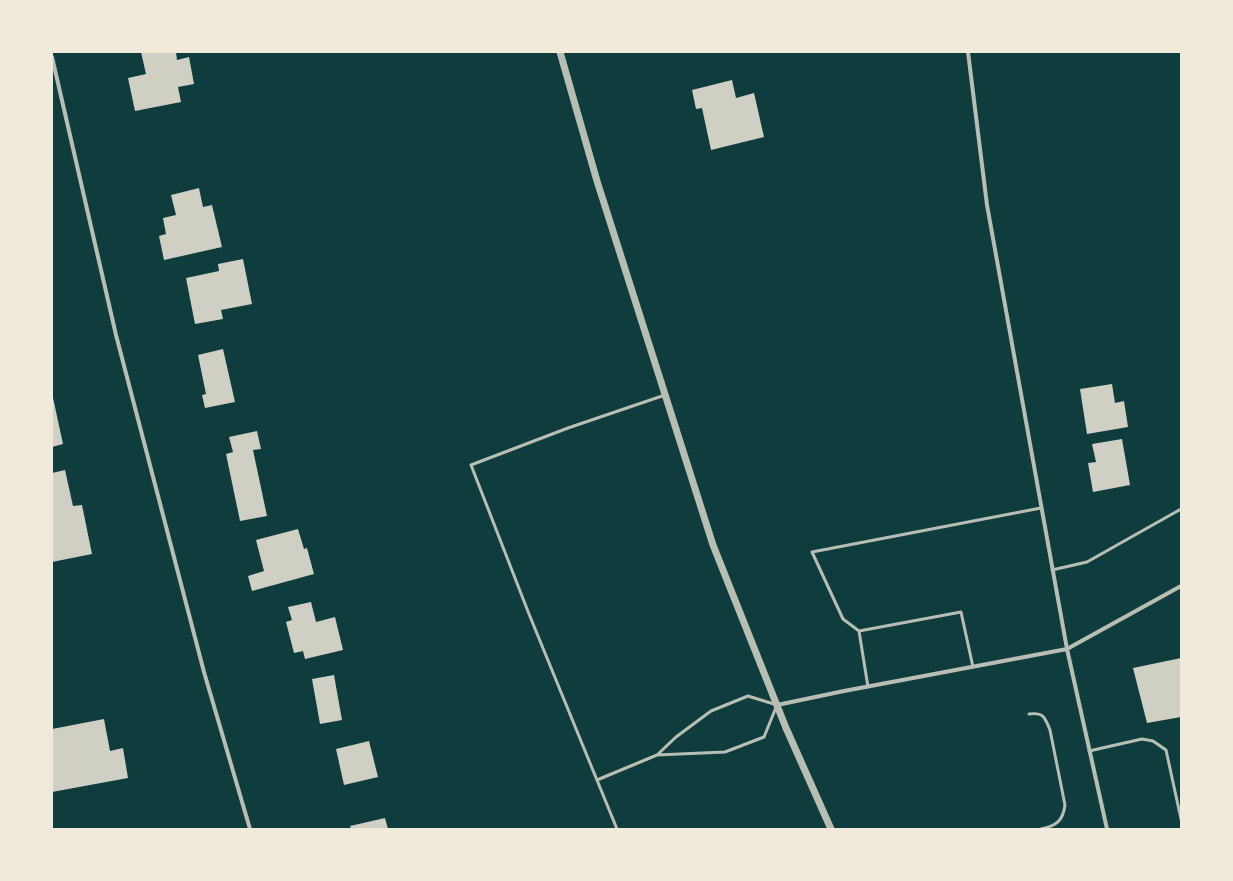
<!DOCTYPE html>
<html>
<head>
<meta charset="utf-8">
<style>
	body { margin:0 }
	#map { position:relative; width:1233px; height:881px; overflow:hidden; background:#0f3d3e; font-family:Spectral,serif }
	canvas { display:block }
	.frame { position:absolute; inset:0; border:53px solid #f1e9da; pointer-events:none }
</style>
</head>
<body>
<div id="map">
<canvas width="1233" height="881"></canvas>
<div class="frame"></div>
</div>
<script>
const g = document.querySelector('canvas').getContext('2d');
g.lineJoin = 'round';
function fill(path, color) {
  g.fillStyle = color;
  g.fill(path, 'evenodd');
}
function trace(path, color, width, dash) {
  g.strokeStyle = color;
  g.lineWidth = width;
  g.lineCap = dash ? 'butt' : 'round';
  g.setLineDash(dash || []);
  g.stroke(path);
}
const building = new Path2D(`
	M141,52H176L177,60L189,57L194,84L178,87L181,102L135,111L128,78L146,74Z
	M732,80L736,98L754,93L764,137L711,150L702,108L696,109L692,90Z
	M199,188L203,207L212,205L222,247L164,260L159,236L166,234L163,218L176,215L171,195Z
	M243,259L252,304L221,310L223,319L195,324L186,278L219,271L218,264Z
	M223,349L235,402L205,408L202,395L206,394L198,355Z
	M1112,384L1115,403L1124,401L1128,427L1087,434L1080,389Z
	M52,393L63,444L52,447Z
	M257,431L261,449L253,450L267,516L240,521L226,454L233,452L229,437Z
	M1122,439L1130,485L1093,492L1088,463L1096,462L1092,444Z
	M65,470L73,506L82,505L92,554L52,562V473Z
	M298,529L304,549L307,548L314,574L252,591L248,576L264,571L256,540Z
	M311,602L316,622L335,617L343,650L305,659L303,651L294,653L286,622L292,620L288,607Z
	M1181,658V717L1147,723L1133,668Z
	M334,675L342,720L320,724L312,679Z
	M104,719L110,751L123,748L128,778L52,792V729Z
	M369,741L378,777L344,785L336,749Z
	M385,818L388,829H351L350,826Z`);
const service = new Path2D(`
	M1052,570L1087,562L1181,509
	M859,631L843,619L812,552L1041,508
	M868,687L859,631L961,612L973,667
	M748,696L777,705L764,737L725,752L657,755L676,737L711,711Z
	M1029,714C1043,712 1045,717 1050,730L1065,805C1063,821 1056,826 1041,829
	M1089,751L1142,739L1153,741L1166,750L1181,819
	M597,780L657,755
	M617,829L529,614L471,465L568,428L665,395`);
const minor = new Path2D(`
	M968,52L987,205L1067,649L1107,829
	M52,57L116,335L204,672L250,829
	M777,705L844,691L1067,649L1181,586`);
const tertiary = new Path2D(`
	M560,52L597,181L713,545L786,728L831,829`);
fill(building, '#cfcfc3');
trace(service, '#b8beb3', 3);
trace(minor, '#b8beb3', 4);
trace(tertiary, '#b8beb3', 7);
</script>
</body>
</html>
